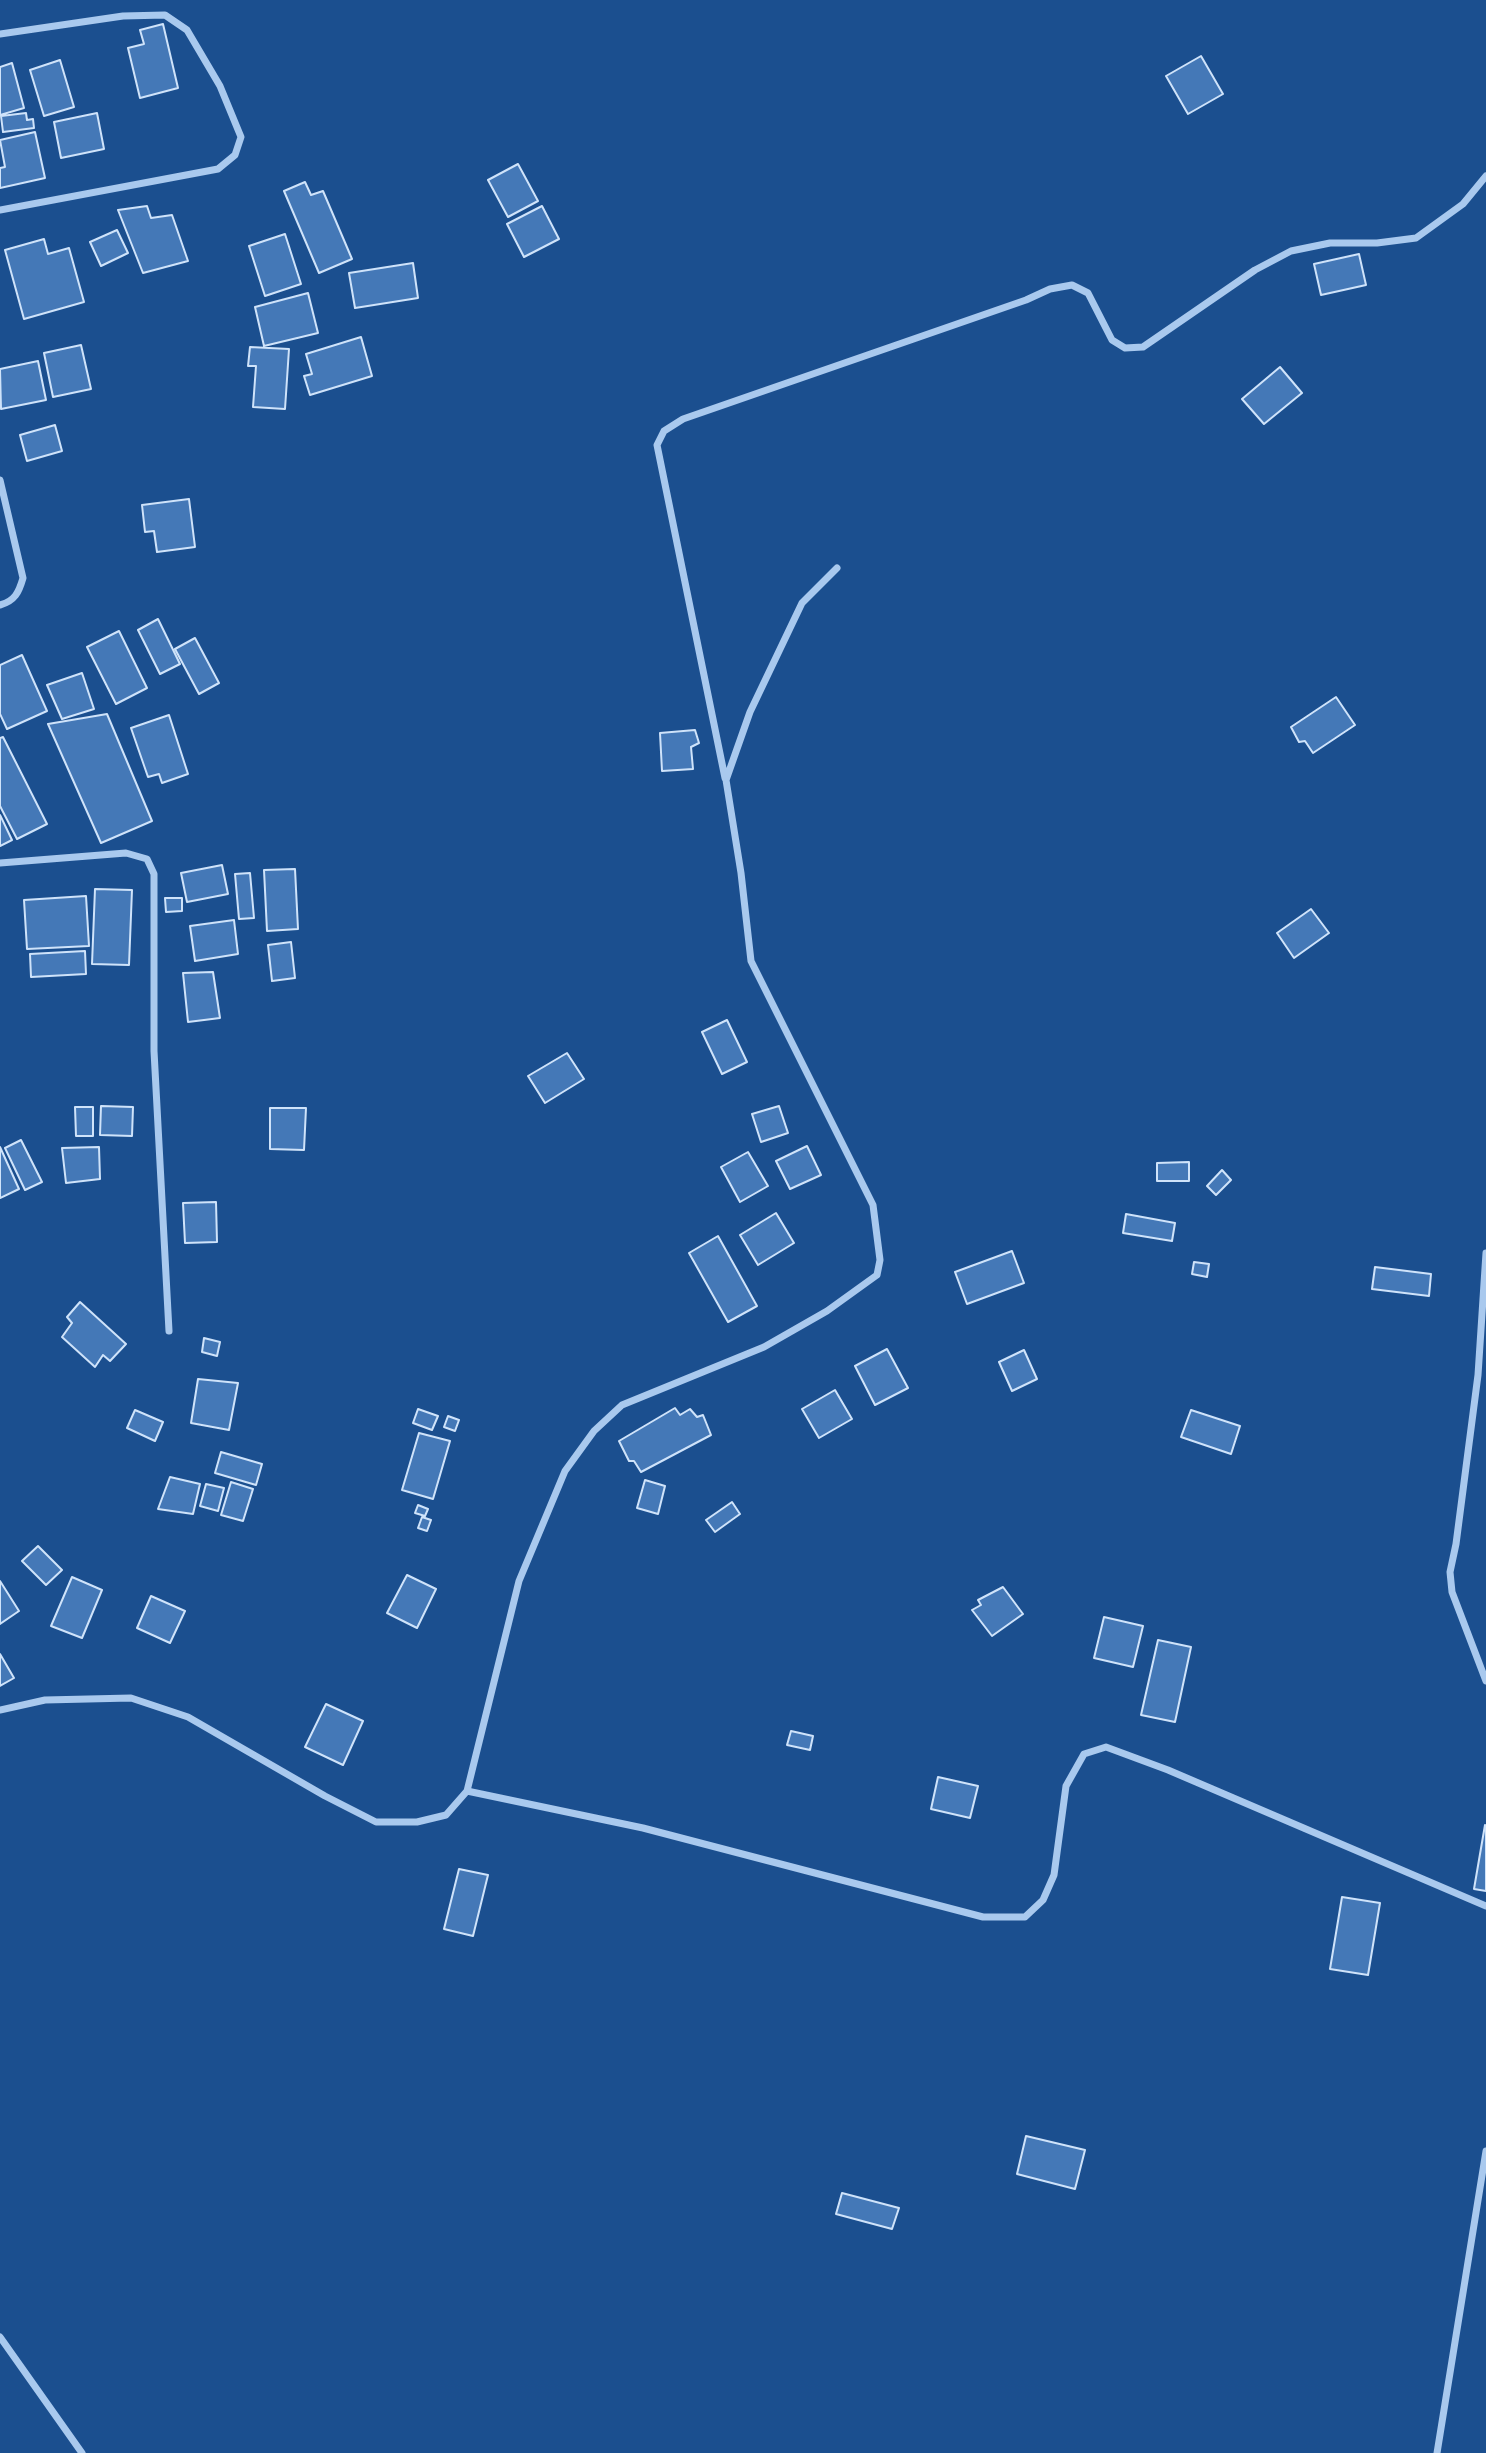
<!DOCTYPE html>
<html>
<head>
<meta charset="utf-8">
<style>
	body { margin:0 }
	canvas { display:block; background:#1b4f8f }
</style>
</head>
<body>
<canvas width="1486" height="2453"></canvas>
<script>
const g = document.querySelector('canvas').getContext('2d');
g.lineJoin = 'round';
function fill(path, color) {
  g.fillStyle = color;
  g.fill(path, 'evenodd');
}
function trace(path, color, width, dash) {
  g.strokeStyle = color;
  g.lineWidth = width;
  g.lineCap = dash ? 'butt' : 'round';
  g.setLineDash(dash || []);
  g.stroke(path);
}
const building = new Path2D(`
	M163,24L178,88L140,98L128,48L144,44L140,30Z
	M1201,56L1223,94L1188,114L1166,76Z
	M60,60L74,107L44,116L30,70Z
	M12,63L24,108L0,115V67Z
	M26,113L27,120L33,119L34,128L3,132L1,116Z
	M97,113L104,149L61,158L54,122Z
	M35,132L45,178L0,188V168L5,167L0,140Z
	M518,164L538,201L508,217L488,180Z
	M305,182L311,195L323,191L352,259L319,273L284,191Z
	M147,206L151,218L172,215L188,261L143,273L118,210Z
	M542,206L559,239L524,257L507,224Z
	M117,230L128,253L101,266L90,242Z
	M285,234L301,284L265,296L249,246Z
	M44,239L48,254L69,248L84,302L24,319L5,250Z
	M1359,254L1366,285L1321,295L1314,264Z
	M413,263L418,298L355,308L349,273Z
	M308,293L318,333L264,346L255,307Z
	M361,337L372,376L310,395L304,376L312,374L306,354Z
	M81,345L91,389L53,397L44,353Z
	M250,347L289,349L285,409L253,407L256,366H248Z
	M38,361L46,400L1,409L0,369Z
	M1280,367L1302,393L1264,424L1242,399Z
	M55,425L62,451L27,461L20,435Z
	M189,499L195,547L157,552L154,531L145,532L142,505Z
	M158,619L180,664L160,674L138,630Z
	M119,631L147,688L116,704L87,647Z
	M195,638L219,683L199,694L175,649Z
	M22,655L47,711L7,729L0,714V665Z
	M82,673L94,709L62,719L47,685Z
	M1336,697L1355,725L1313,753L1305,741L1299,742L1291,727Z
	M107,714L152,821L101,843L48,724Z
	M169,715L188,774L162,783L159,774L148,777L131,728Z
	M695,730L699,743L691,747L693,769L662,771L660,733Z
	M3,737L47,824L17,839L0,806V738Z
	M0,815L12,840L0,846Z
	M222,865L228,894L187,902L181,873Z
	M295,869L298,929L267,931L264,870Z
	M250,873L254,918L239,919L235,874Z
	M95,889L132,890L129,965L92,964Z
	M86,896L89,946L27,949L24,900Z
	M165,898H182V911L166,912Z
	M1311,909L1329,933L1294,958L1277,933Z
	M234,920L238,954L195,961L190,926Z
	M291,942L295,978L272,981L268,945Z
	M85,951L86,974L31,977L30,954Z
	M213,972L220,1018L188,1022L183,973Z
	M727,1020L747,1062L722,1074L702,1032Z
	M567,1053L584,1079L545,1103L528,1076Z
	M101,1106L133,1107L132,1136L100,1135Z
	M779,1106L788,1133L761,1142L752,1114Z
	M75,1107H93V1136H76Z
	M270,1108H306L304,1150L270,1149Z
	M21,1140L42,1182L25,1190L5,1148Z
	M807,1146L821,1175L790,1189L776,1161Z
	M0,1147L19,1189L0,1198Z
	M99,1147L100,1179L66,1183L62,1148Z
	M748,1152L768,1186L740,1202L721,1167Z
	M1189,1162V1181H1157V1163Z
	M1222,1170L1231,1180L1216,1195L1207,1186Z
	M216,1202L217,1242L185,1243L183,1203Z
	M776,1213L794,1243L758,1265L740,1235Z
	M1126,1214L1175,1223L1172,1241L1123,1233Z
	M718,1236L757,1306L728,1322L689,1253Z
	M1012,1251L1024,1283L967,1304L955,1272Z
	M1194,1262L1209,1264L1207,1277L1192,1274Z
	M1375,1267L1431,1274L1429,1296L1372,1289Z
	M80,1302L126,1344L110,1361L103,1355L95,1367L62,1337L72,1323L67,1317Z
	M204,1338L220,1342L217,1356L202,1352Z
	M887,1349L908,1388L875,1405L855,1366Z
	M1024,1350L1037,1379L1012,1391L999,1362Z
	M198,1379L238,1383L229,1430L191,1423Z
	M835,1390L852,1419L819,1438L802,1409Z
	M675,1408L680,1415L690,1409L697,1417L703,1415L711,1435L641,1472L634,1461H629L619,1441Z
	M418,1409L438,1416L432,1430L413,1423Z
	M135,1410L163,1422L155,1441L127,1428Z
	M1191,1410L1240,1426L1231,1454L1181,1437Z
	M448,1416L459,1420L455,1431L444,1427Z
	M419,1433L450,1441L433,1499L402,1490Z
	M221,1452L262,1464L256,1485L215,1473Z
	M170,1477L200,1484L193,1514L158,1509Z
	M645,1480L665,1486L658,1514L637,1508Z
	M231,1482L253,1489L243,1521L221,1515Z
	M206,1484L224,1488L218,1511L200,1506Z
	M732,1502L740,1514L715,1532L706,1520Z
	M418,1505L428,1509L425,1516L415,1513Z
	M422,1517L431,1520L427,1531L418,1528Z
	M38,1546L62,1570L46,1585L22,1561Z
	M407,1575L436,1589L417,1628L387,1613Z
	M72,1577L102,1590L82,1638L51,1626Z
	M0,1581L19,1611L0,1624Z
	M1003,1587L1023,1614L992,1636L972,1610L981,1605L978,1600Z
	M151,1596L185,1611L170,1643L137,1628Z
	M1104,1617L1143,1626L1133,1667L1094,1658Z
	M1158,1640L1191,1647L1175,1722L1141,1715Z
	M0,1654L14,1678L0,1686Z
	M326,1704L363,1721L343,1765L305,1747Z
	M791,1731L813,1736L810,1750L787,1745Z
	M938,1777L978,1786L970,1818L931,1809Z
	M1485,1825L1486,1826V1891L1474,1889Z
	M459,1869L488,1875L473,1936L444,1929Z
	M1342,1897L1380,1903L1368,1975L1330,1969Z
	M1026,2136L1085,2150L1075,2189L1017,2174Z
	M842,2193L899,2208L892,2229L836,2214Z`);
const minor = new Path2D(`
	M0,34L123,16L165,15L187,30L220,86L241,137L235,155L218,169L0,210
	M0,480L23,578C19,592 15,601 0,605
	M725,778L657,445L664,431L683,419L1026,300L1050,289L1072,285L1088,293L1112,340L1125,348L1143,347L1255,270L1291,251L1330,243H1377L1416,238L1463,204L1486,176
	M0,863L126,853L147,859L154,874V1051L169,1331
	M1486,1253L1478,1375L1456,1544L1450,1572L1452,1592L1486,1681
	M0,1710L45,1700L131,1698L188,1717L325,1796L376,1822H417L446,1815L467,1791L519,1581L565,1471L594,1431L622,1405L764,1347L827,1311L877,1275L880,1260L873,1205L751,961L741,873L726,780L750,712L802,603L837,568
	M467,1791L643,1828L983,1917H1025L1043,1900L1054,1875L1066,1786L1084,1754L1106,1747L1168,1770L1486,1906
	M0,2337L82,2453
	M1437,2453L1486,2151`);
fill(building, '#4478b7');
trace(building, '#cfe3fa', 2);
trace(minor, '#a9c9ee', 7);
</script>
</body>
</html>
